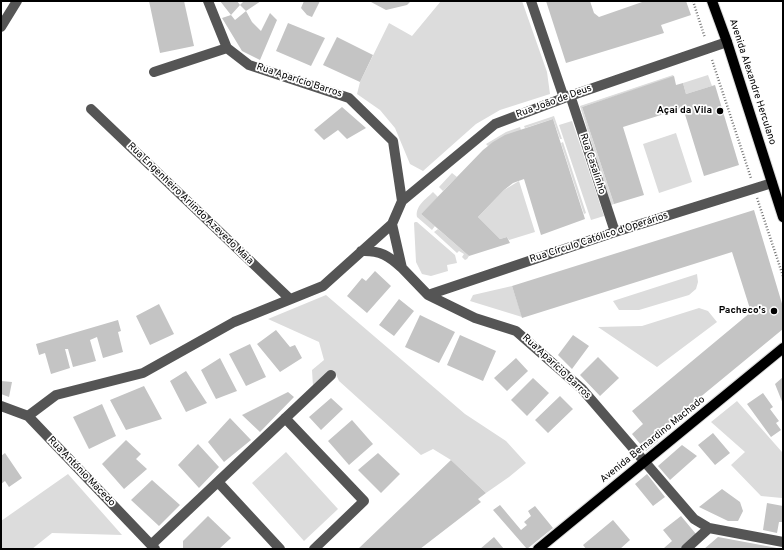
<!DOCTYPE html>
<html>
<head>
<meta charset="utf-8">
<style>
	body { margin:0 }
	#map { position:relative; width:784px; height:550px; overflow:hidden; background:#fff; font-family:Overpass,sans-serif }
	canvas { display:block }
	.frame { position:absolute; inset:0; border:2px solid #000; pointer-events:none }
</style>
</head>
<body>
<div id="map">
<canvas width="784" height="550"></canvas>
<div class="frame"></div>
</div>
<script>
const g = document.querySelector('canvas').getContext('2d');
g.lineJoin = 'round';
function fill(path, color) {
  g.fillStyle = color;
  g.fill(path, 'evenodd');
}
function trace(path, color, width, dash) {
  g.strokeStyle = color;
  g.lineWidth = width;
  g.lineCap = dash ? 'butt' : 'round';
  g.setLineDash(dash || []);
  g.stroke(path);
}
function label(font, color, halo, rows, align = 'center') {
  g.font = font + ' Overpass,sans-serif';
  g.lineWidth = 3.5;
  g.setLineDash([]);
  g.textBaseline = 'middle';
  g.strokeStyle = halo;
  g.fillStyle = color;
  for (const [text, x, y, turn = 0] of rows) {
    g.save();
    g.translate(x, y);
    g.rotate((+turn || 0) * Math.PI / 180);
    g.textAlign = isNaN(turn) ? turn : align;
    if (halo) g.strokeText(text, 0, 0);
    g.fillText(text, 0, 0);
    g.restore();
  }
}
const green = new Path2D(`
	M441,1H522L547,72L550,94L500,110L476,124L423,171L410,164L395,128L380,110L357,94L360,82L389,23L412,36Z
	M673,75L674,77L582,107L614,204L611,205L580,106Z
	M708,75L712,86L686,94L683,83Z
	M554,116L562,139H560L553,119L525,128L524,126Z
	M572,121L604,216L591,220L559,125Z
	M520,127L521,130L488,146L486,144L506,132Z
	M676,133L692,182L659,193L643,144Z
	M563,142L586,213L584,214L561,143Z
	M452,173L457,177L443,191L439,187Z
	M519,181L535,232L509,240L507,237L500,239L478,217L504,190Z
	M433,192L438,197L421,214L435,226L432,230L417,217C415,206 426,199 433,192Z
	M415,222H417L455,255L457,263L447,265L448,271L431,276L422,274L416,262L414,223Z
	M438,229L469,256L467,259L465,260L462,257L464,254L459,251L457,253L434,232Z
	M697,274L698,282L696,289L689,295L639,310H619L613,301Z
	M512,286L522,317L470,301L473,295Z
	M326,295L465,414L506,441L526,463L509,477L486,493L451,460L433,449L421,455L339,381L334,370L313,386L312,370L324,360L319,342L268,319Z
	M699,308L708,311L717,322L657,367L598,327L642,326Z
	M737,401L782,452V498L761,496L731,465L745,452L711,422Z
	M286,452L338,509L304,541L252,483Z
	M68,474L122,535L52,533L32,549H1V521Z`);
const building = new Path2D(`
	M149,1H184L194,46L160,53Z
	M220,1H237L240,5L231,15Z
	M244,1H261L246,11L240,5Z
	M304,1H320L312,17L307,15L301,8Z
	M372,1H411L407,5L386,10L371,2Z
	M546,1H590L594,13L599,17L645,1H686L691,15L661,25L664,33L566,63Z
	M246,11L252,22L261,31L270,13L277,20L260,60L242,51L222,18L231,15L235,20Z
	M288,23L325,38L311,66L276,51Z
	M337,37L373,55L360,82L323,65Z
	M674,76L676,85L683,83L686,94L715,85L739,165L704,176L683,108L623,127L644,195L614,204L582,107Z
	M342,107L366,128L347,139L338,130L324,140L314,130Z
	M553,119L585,219L541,235L524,179L513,183L504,190L478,217L500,239L507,237L510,243L469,256L421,214L483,150L493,142L505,135Z
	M754,210L783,307V329L653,436L658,441L646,451L632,434L643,424L632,411L751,312L732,252L522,318L512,286Z
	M375,271L391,286L367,313L347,296L362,278L366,281Z
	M399,299L414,311L394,336L379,325Z
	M159,304L174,334L150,345L136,316Z
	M420,315L455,332L439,363L405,347Z
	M118,320L121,331L118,332L123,352L103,358L97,337L90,340L96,361L73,367L68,349H65L70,368L51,374L45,353L39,355L36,344Z
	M276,330L290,347L295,345L302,358L280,372L257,344Z
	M460,335L496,351L483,381L447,365Z
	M573,335L589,346L572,369L558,355Z
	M250,344L266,377L246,386L229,354Z
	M598,357L619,378L600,396L580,375Z
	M220,358L237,391L216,399L201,370Z
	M516,358L528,371L507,391L494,378Z
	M186,371L207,403L186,412L170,381Z
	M783,377V404L775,384Z
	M533,378L549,393L527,416L511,400Z
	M1,381L12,382L9,397L1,394Z
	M144,386L162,419L126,430L110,400Z
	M288,392L294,397L260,432L242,415Z
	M763,393L773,407L770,409L779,421L776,423L781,430L771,437L747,404Z
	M560,396L573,409L548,433L535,420Z
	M331,398L343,409L321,430L309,417Z
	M102,404L116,436L89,449L73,417Z
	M230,418L251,440L224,462L208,442Z
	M352,420L373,444L349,465L328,441Z
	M713,433L730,453L715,465L698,445Z
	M126,440L141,454L136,459L147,469L124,489L102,464Z
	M198,444L219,467L199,488L178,465Z
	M682,445L697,456L670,480L658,466Z
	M5,453L22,478L9,487L5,481L1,484V456Z
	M378,453L400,474L381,493L358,470Z
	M451,460L486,493L478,499L481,502L420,549H358Z
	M647,474L665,497L653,506L635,484Z
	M152,480L180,505L159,526L131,500Z
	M722,489L740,502L743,511L738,521H728L699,507Z
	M767,503L783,506V522H779L777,533L763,530Z
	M500,505L521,530L527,525L524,522L531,516L528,511L535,506L553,528L527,549L493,510Z
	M208,516L231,538L219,549H183V541Z
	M681,516L696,534L680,549H665L664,548L672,541L663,530Z
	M613,520L630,540L620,549H586L583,545Z
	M494,537L504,549H480Z
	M718,537L777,548V549H704Z`);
const path = new Path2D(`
	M693,1L705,38
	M712,60L751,178
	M757,198L783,276`);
const minor = new Path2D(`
	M208,1L227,48L249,65L349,98L393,141L402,201L392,224L402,268L428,295L475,318L516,331L582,389L694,519L709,528L783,542
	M531,1L564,98
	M1,27L17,1
	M154,72L227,48
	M570,95L615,232
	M91,109L290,299
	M402,201L495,124L564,98L727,42
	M361,251C380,250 389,256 402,268
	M428,295L615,232L772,183
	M1,406L28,416L155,549
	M28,416L56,395L143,373L234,322L323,286L392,224
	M285,418L364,501L314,549
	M218,482L280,549
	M151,545L331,375
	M686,549L709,528`);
const major = new Path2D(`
	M712,1L727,42L783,217
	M538,549L783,348`);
const markers = [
	[720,111,4,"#000"],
	[774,311,4,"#000"]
];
const streetNames = [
	["Rua Aparício Barros",299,81,18],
	["Avenida Alexandre Herculano",752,82,72],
	["Rua João de Deus",554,102,-20],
	["Rua Casalinho",592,164,72],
	["Rua Engenheiro Arlindo Azevedo Maia",190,204,44],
	["Rua Círculo Católico d'Operários",599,238,-18],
	["Rua Aparício Barros",556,367,43],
	["Avenida Bernardino Machado",653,440,-39],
	["Rua António Macedo",81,472,46]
];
const poiNames = [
	["Açai da Vila",712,111],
	["Pacheco's",766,311]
];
fill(green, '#dcdcdc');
fill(building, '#c4c4c4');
trace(major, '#dbdbdb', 12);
trace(path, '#777', 2.5, [1, 2]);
trace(minor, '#555', 10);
trace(major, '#000', 10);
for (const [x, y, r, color] of markers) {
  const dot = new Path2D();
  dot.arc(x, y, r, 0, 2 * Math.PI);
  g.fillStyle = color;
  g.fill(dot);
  trace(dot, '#fff', 1.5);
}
label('10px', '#000', '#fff', streetNames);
label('bold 10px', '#000', '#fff', poiNames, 'right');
</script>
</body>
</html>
